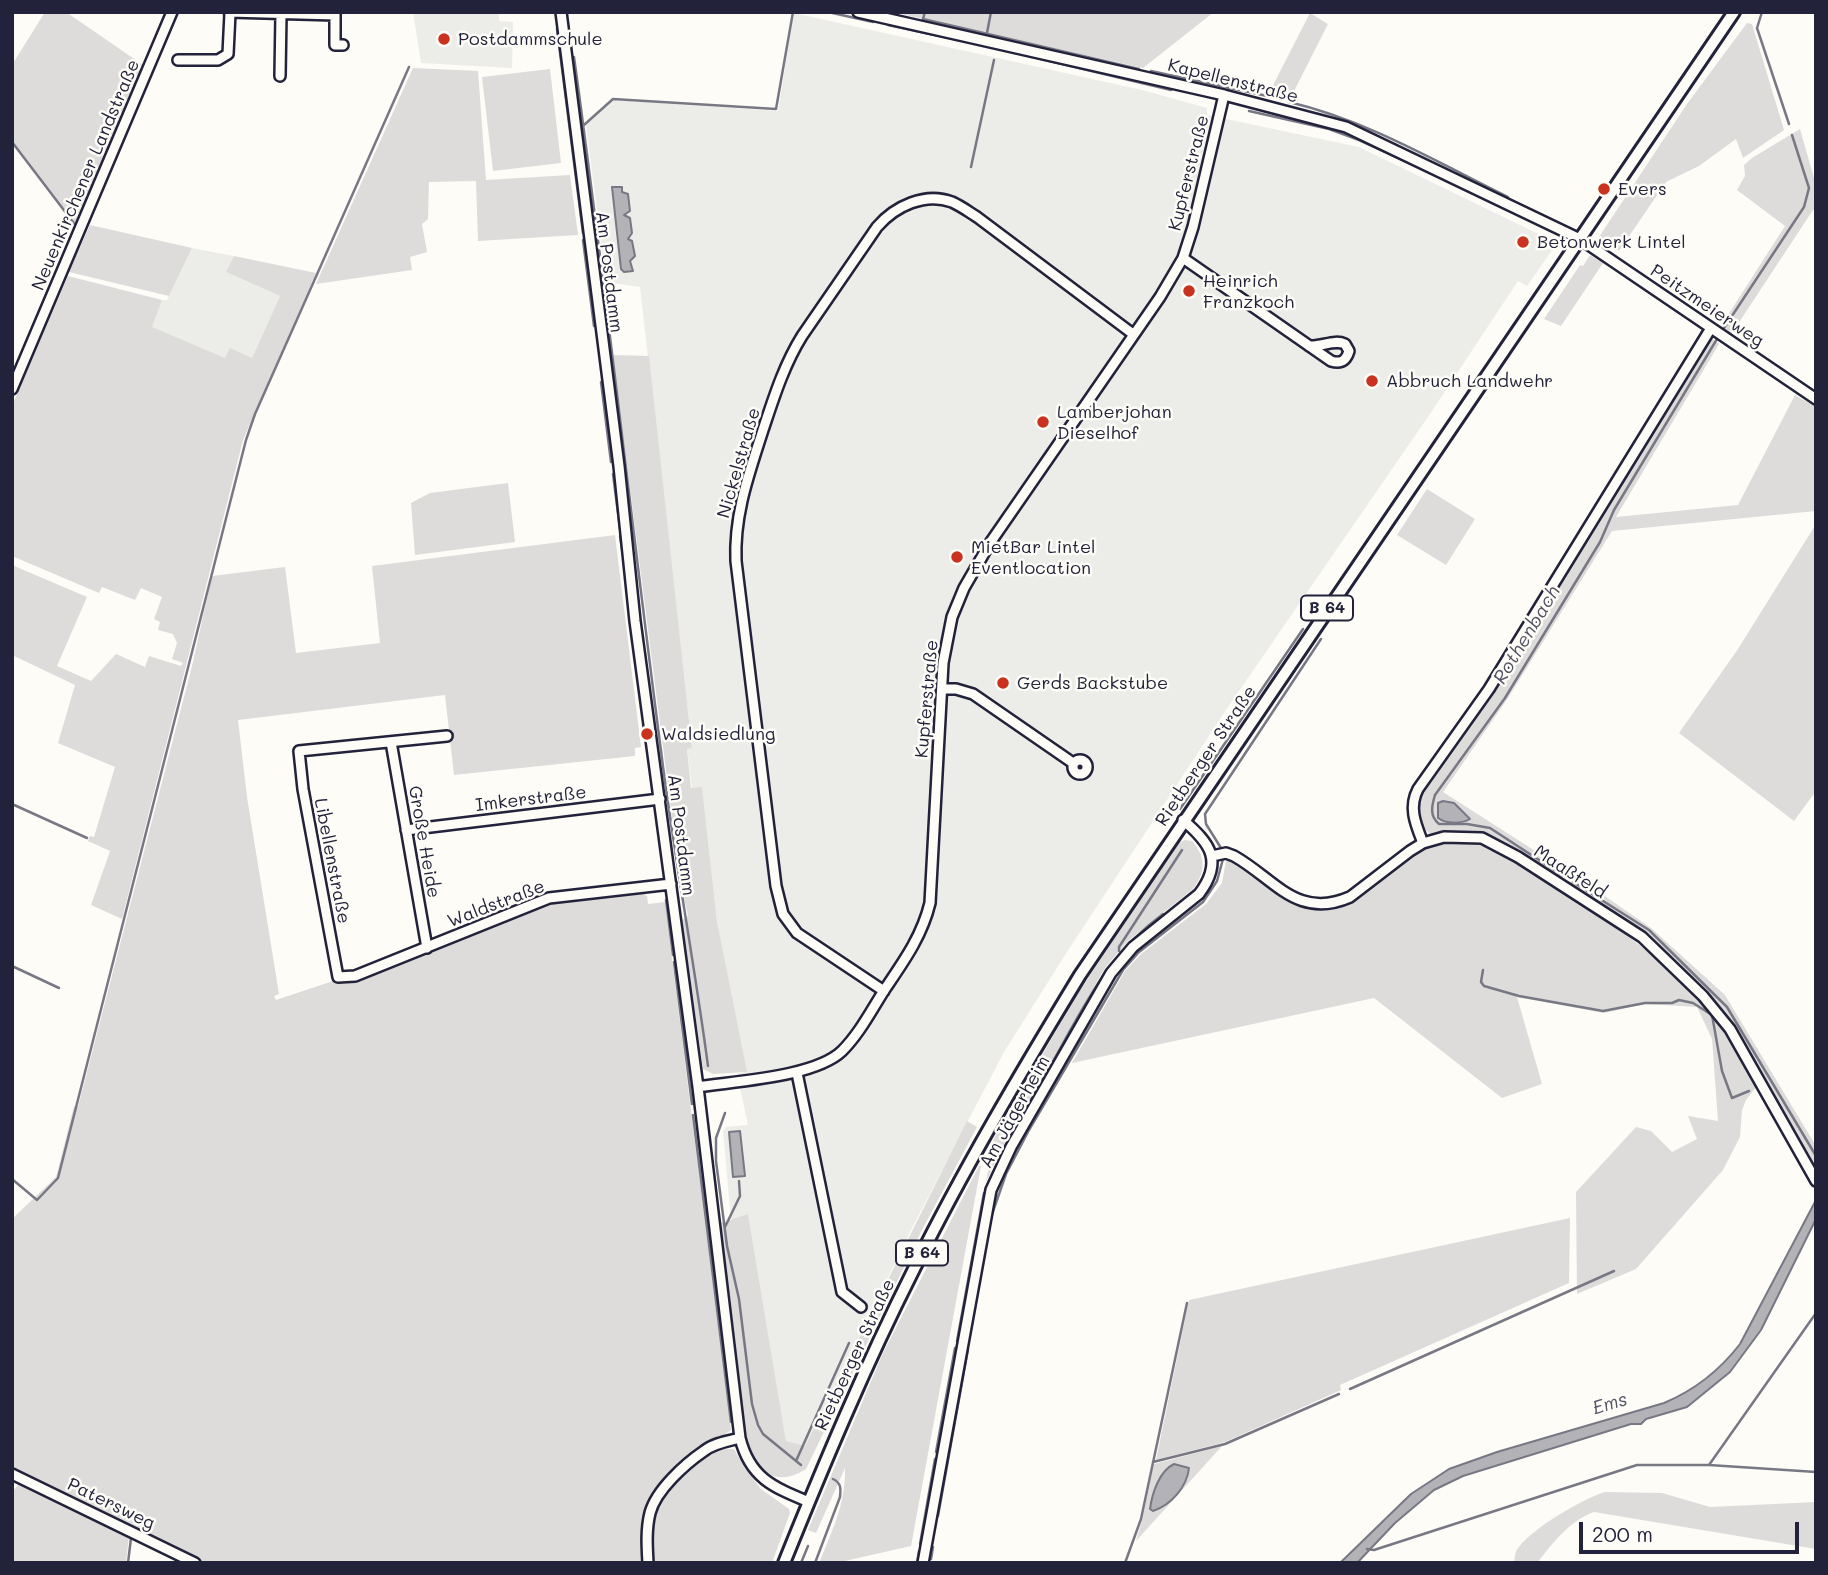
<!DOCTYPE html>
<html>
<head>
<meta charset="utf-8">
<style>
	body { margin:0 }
	#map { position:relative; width:1828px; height:1575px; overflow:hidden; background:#fdfcf7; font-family:Mali,sans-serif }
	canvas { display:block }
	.frame { position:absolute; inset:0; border:14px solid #22223b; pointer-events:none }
	.scale { position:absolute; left:1579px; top:1522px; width:220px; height:32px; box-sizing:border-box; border:4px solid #22223b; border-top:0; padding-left:9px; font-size:21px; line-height:24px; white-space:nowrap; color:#22223b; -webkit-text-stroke:5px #fdfcf7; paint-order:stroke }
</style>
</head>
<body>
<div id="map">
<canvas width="1828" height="1575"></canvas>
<div class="frame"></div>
<div class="scale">200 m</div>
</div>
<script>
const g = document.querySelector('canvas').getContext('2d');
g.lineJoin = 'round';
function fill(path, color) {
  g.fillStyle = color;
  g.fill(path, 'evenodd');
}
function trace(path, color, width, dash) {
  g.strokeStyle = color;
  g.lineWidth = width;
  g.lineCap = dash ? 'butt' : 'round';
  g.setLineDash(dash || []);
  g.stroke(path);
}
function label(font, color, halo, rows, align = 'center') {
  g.font = font + ' Mali,sans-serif';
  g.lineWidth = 5;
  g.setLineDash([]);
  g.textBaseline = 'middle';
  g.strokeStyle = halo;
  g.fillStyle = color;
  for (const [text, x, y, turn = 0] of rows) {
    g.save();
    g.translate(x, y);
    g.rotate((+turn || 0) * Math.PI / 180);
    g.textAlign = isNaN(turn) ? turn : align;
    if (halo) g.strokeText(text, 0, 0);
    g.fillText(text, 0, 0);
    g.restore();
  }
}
const built = new Path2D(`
	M413,12H499V21L513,22L512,68L421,63Z
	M794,13L1142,90L1207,108V115L1359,147L1553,241L1555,246L1527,286L1518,281L1432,411L1228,707L1065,955L1004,1052L913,1226L805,1447L786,1442L748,1215L731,1220L723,1131L726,1127L748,1125L737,1074L746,1072L717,921L702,788L692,789L687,748L692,747L640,287L606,282L586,125L614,100L778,111Z
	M192,248L234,256L226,272L280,296L252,358L226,359L151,327L162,300H167Z`);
const green = new Path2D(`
	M45,12H66L143,65L76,224L12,141V65Z
	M892,12H1214L1143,68Z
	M1310,13L1328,24L1290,99L1269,93Z
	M1747,23L1752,24L1784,130L1743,158L1736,139L1699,166L1666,182L1619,251L1599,237L1687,104Z
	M413,68L478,71L486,180L570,175L578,235L478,241L476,181L429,182L428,219L422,224L427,252L410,257L412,270L316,284Z
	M550,69L561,163L493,171L482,77Z
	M1800,129L1816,185V210H1813L1730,336L1719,329L1785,226L1737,190L1745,176L1744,165L1752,158Z
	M90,225L192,248L169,296L69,272Z
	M1590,255L1603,263L1561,326L1544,319L1580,265L1583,266Z
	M234,256L316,273L243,440L122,919L91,905L110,851L88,841L90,836L94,837L115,767L58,743L75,685L12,655V565L87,597L57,666L91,681L116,654L145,667L149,656L181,666L183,663L172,659L177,643L173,634L158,630L160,622L154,619L162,597L141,588L135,600L102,587L99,593L12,556V406L68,276L162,300L152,327L225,358L230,348L252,358L280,296L226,272Z
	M1709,336L1719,344L1616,517L1738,505L1795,395L1816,407V511L1612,531L1508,698L1443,792L1568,872L1561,879C1517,848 1487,822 1431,835L1419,824L1416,799Z
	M613,355L649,356L692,748L687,749L691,788L702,787L717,921L747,1072L713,1074L703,1069L682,920L688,916L680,880Z
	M508,483L515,542L415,555L411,503L430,493Z
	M1427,489L1475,519L1446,565L1397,535Z
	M1816,524V791L1794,821L1679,733L1738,649Z
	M615,535L641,747L635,748V756L454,775L445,695L238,720L247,797L279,994L274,996L276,1000L336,980L357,981L552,902L639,892L647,896L648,904L665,902L731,1430L721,1437L722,1449H734L746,1470L761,1489L789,1509L790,1513L772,1563H202L12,1470V1219L56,1177L74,1106L78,1107L192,666L212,576L285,567L296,653L380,643L372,566Z
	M1185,840L1192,841C1206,857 1206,872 1193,889L1128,941L1105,968L1006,1140L986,1182L994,1138L1077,995L1178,843Z
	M1465,842C1501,846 1530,869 1559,889C1620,930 1682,970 1725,1030C1738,1047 1746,1068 1757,1086L1746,1100L1742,1110L1740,1137L1723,1170L1636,1269L1577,1294L1576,1192L1636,1127L1651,1131L1672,1152L1697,1139L1688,1116L1718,1121L1712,1039L1697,1007L1645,1004L1604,1013L1517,997L1542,1084L1502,1098L1374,998L1072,1063L1125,971L1141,954L1206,904L1222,883L1226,861C1256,860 1279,908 1320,909C1364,909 1390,862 1427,847C1439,842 1452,842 1465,842Z
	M1573,874L1651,928L1725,995L1816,1146V1173L1710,1000L1669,956L1645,934L1570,884Z
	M967,1121L977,1127L922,1230L806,1469C773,1490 753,1468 746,1435L718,1224L748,1214L786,1441L805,1446Z
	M979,1166H981L911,1546L836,1563H819C832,1531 846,1503 845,1468L816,1533L808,1530L883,1353Z
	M1570,1218L1569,1283L1340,1385L1341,1390L1225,1442L1156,1460L1189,1300Z
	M1222,1446L1136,1541L1142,1521L1154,1464Z
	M19,1484L129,1536L126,1563L12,1562V1492Z
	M1605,1492L1662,1493L1710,1507L1816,1502V1549L1594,1512C1569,1521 1553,1543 1537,1563H1514C1515,1557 1515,1551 1519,1547C1533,1528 1582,1499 1605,1492Z`);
const water = new Path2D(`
	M612,187H622V192L628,194L630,211L624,215L630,218L632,233L628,239L632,241L635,256L630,261L633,271L624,272L621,269Z
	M1443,801L1454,803L1470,819C1461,824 1446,824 1438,818V803Z
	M740,1131L745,1176L733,1177L729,1132Z
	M1816,1200V1219L1761,1330L1730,1372L1687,1407L1646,1419L1641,1424H1631L1463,1476L1434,1490L1395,1523L1357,1563H1340L1411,1494L1449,1469L1497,1452L1664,1403C1695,1390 1720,1370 1740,1344Z
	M1174,1464L1189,1468C1187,1487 1171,1505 1153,1511L1150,1509C1152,1494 1159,1471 1174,1464Z`);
const stream = new Path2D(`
	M828,12L873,22
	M925,12L923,19L1139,69
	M1762,12L1757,28L1789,124
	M888,25L991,47
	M557,29L583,233
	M987,33L991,12
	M999,49L1171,90
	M574,57C606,288 631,520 661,751C674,856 694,960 708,1066
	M1151,71L1272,97
	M1289,102C1366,120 1437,162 1508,197
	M1249,111L1329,129L1359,140L1418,167
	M584,125L613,99L776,109L793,12
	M12,142L76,226
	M971,167L994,60
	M583,240L594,326
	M1724,328L1804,207L1809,188L1792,135
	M12,377L95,181
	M601,382L611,462
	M613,474L620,529
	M620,536L626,575
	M12,804L87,838
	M1180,809L1303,629
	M1221,848L1206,824L1205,814L1321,639
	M1562,875L1490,828L1467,824H1439C1429,816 1432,805 1435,795L1505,698L1600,542L1614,510L1717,339
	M1573,882L1649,930L1727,1007L1816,1156
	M666,900L673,955
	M1119,951V947L1182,850
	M674,962L692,1104
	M12,966L59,988
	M1483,970L1481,982L1484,986L1519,996L1603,1011L1645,1003H1672L1679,1000L1693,1003L1712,1015L1722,1071L1732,1098L1749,1091
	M725,1113L716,1138V1161L727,1246L739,1299L752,1404L758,1425L763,1434L801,1465
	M693,1115L731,1422
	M12,1179L37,1200L58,1178L246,440L255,414L409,67
	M987,1186C1006,1143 1029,1103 1052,1063C1085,1005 1107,955 1163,914
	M725,1227L740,1196L739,1181
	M970,1335L990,1220L1006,1174L1029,1130L1123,970L1139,952L1203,902L1217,881L1223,859
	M957,1341L984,1193
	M1350,1389L1614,1271
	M936,1452L955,1348
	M796,1461L849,1343
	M1153,1462L1225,1444L1339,1394
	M1709,1465L1816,1313
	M938,1516L968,1349
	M920,1544L935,1459
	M1367,1549L1374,1550L1637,1465H1709L1816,1472
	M931,1559L933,1547
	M128,1563L131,1538L128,1534
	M801,1563L808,1546
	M815,1563L840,1497C841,1488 841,1483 833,1479
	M917,1563L919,1551
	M1125,1563L1141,1519L1187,1303`);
const minor = new Path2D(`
	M229,12L335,15
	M335,12V45H343
	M561,12L619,466L635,621L698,1087L740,1438C750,1478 773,1487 809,1502
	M858,12L1224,95L1346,127L1580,239L1816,399
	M178,60H218L228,54L230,13
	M280,76L281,14
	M1183,258L1331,361C1341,364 1346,361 1349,351L1345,344C1334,339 1322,347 1309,346
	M12,389L172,12
	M942,689H956L973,694L1073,763
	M447,736L299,751L303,789L338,977L355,976L549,898L671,884
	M391,742L427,948
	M1073 767a7 7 0 1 1 14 0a7 7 0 1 1-14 0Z
	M406,830L660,799
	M1423,843C1416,825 1408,808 1418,789L1489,689L1711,328
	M1212,856L1226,853L1234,856C1275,879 1297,920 1350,897L1410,851L1423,843L1444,837L1482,838L1518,857L1642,937L1703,996L1730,1029L1816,1181
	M884,991L797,933L783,914L776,886L736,561C734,514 749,474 763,430C774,397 784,365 802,336L877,227C895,206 925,192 952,202C961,206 969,212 977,217L1133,334
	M797,1073L842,1292L861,1307
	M698,1087C736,1081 815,1077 842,1051C860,1033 872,1009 885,989C904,961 922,936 930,903L943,663L952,617L964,588L990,543L1160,297L1183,258L1193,227L1224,95
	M12,1474L195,1563
	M648,1563C647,1546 646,1529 650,1513C656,1490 685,1464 704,1451C714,1443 728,1441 740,1438
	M923,1563L991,1190L1011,1147L1111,973L1133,947L1199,894C1224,861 1210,843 1183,820`);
const major = new Path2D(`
	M784,1563C824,1464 865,1366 913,1271C963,1170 1021,1072 1080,975L1734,12`);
const markers = [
	[444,39,7,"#c8321e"],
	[1604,189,7,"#c8321e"],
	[1523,242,7,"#c8321e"],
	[1189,291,7,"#c8321e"],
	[1372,381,7,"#c8321e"],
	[1043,422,7,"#c8321e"],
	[957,557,7,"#c8321e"],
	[1003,683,7,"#c8321e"],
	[647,734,7,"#c8321e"]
];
const shields = [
	[1327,608,52],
	[922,1253,52]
];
const shieldNames = [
	["B 64",1327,608],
	["B 64",922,1253]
];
const poiNames = [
	["Postdammschule",458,39],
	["Evers",1618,189],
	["Betonwerk Lintel",1537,242],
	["Heinrich",1203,281],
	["Franzkoch",1203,302],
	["Abbruch Landwehr",1386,381],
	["Lamberjohan",1057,412],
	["Dieselhof",1057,433],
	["MietBar Lintel",971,547],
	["Eventlocation",971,568],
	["Gerds Backstube",1017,683],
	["Waldsiedlung",661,734]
];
const streetNames = [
	["Kapellenstraße",1233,81,14],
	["Kupferstraße",1189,173,-76],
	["Neuenkirchener Landstraße",86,175,-67],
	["Am Postdamm",609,272,83],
	["Peitzmeierweg",1707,306,34],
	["Nickelstraße",739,463,-74],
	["Kupferstraße",927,699,-85],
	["Rietberger Straße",1206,756,-56],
	["Imkerstraße",531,799,-7],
	["Am Postdamm",681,835,83],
	["Große Heide",424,842,80],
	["Libellenstraße",332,861,79],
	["Maaßfeld",1570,872,33],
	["Waldstraße",496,904,-21],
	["Am Jägerheim",1015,1112,-61],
	["Rietberger Straße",855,1355,-65],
	["Patersweg",111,1504,26]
];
const waterNames = [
	["Rothenbach",1527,635,-59],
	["Ems",1610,1404,-17]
];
fill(built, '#ecece9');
fill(green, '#dddcdb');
fill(water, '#b2b2b7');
trace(water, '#787885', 2);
trace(stream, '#787885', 2.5);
trace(minor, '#22223b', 14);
trace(major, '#22223b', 16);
trace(minor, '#fdfcf7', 9);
trace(major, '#fdfcf7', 10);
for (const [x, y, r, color] of markers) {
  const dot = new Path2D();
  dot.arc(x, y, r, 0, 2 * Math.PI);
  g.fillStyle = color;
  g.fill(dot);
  trace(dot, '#fdfcf7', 2.5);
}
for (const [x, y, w] of shields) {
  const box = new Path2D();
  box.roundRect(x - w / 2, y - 12.5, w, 25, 5);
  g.fillStyle = '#fdfcf7';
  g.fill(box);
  trace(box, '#22223b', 2);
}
label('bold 16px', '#22223b', null, shieldNames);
label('18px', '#22223b', '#fdfcf7', poiNames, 'left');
label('18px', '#22223b', '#fdfcf7', streetNames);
label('italic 19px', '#545466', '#fdfcf7', waterNames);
</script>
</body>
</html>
